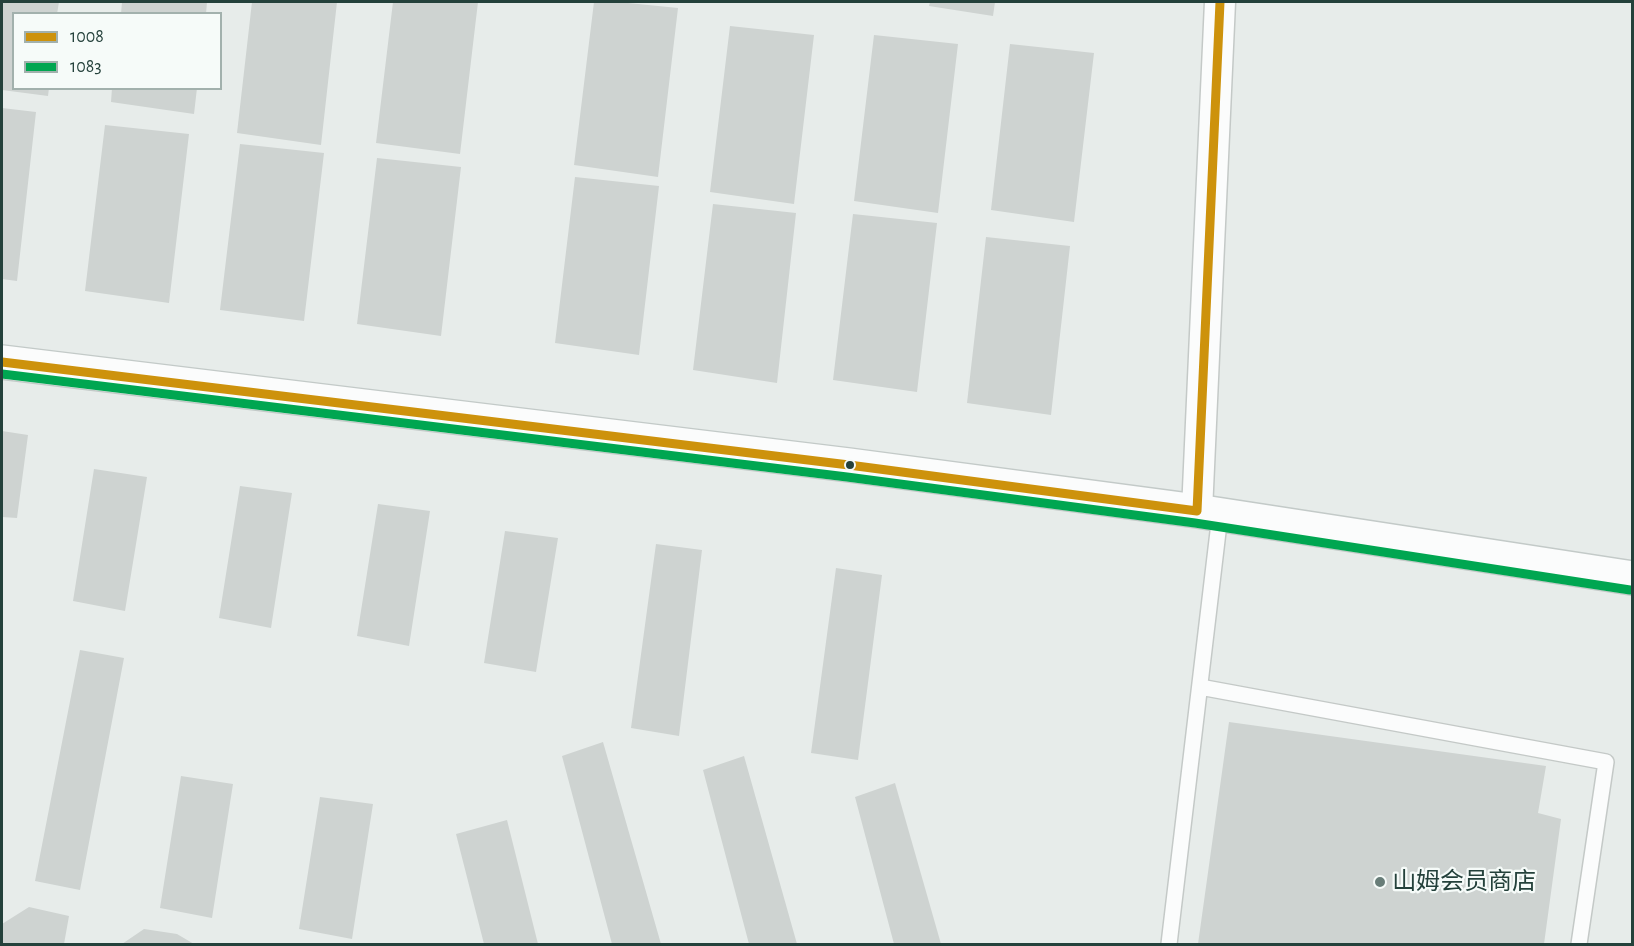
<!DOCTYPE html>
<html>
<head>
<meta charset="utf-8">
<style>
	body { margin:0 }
	#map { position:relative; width:1634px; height:946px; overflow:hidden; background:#e7ecea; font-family:"Alegreya Sans",sans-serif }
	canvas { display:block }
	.frame { position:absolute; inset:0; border:3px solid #24413b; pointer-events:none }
	.legend { position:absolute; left:12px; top:12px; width:210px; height:78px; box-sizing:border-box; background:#f6fbf9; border:2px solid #a2b1ad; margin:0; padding:8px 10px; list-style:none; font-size:18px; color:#24413b }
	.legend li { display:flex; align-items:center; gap:12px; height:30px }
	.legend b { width:30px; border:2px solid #a2b1ad }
</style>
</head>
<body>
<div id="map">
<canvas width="1634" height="946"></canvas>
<div class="frame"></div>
<ul class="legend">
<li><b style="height:8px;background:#cd920c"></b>1008</li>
<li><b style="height:8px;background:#00a651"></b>1083</li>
</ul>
</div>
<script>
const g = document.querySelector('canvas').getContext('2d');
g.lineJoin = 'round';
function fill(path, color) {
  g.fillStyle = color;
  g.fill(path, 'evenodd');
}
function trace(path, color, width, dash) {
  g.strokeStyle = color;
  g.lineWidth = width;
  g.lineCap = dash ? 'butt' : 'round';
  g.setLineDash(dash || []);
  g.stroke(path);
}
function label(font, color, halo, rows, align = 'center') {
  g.font = font + ' "Alegreya Sans","Noto Sans SC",sans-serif';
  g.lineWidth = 4.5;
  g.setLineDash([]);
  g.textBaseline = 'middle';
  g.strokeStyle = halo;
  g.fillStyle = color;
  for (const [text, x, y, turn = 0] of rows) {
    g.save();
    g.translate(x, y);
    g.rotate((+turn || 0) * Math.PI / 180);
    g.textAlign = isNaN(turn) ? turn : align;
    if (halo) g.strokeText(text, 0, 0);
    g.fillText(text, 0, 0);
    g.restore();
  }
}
const building = new Path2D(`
	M2,2H59L57,14H14V88H49L48,96L2,90Z
	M122,2H207L206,14H121Z
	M252,2H337L321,145L237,133Z
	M393,2H478L460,154L376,143Z
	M594,2H618L678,8L658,177L574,165Z
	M930,2H995L993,16L929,6Z
	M730,26L814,35L794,204L710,192Z
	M874,35L958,44L938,213L854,201Z
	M1010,44L1094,53L1074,222L991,210Z
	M112,88H197L194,114L111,102Z
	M2,108L36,112L17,281L2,279Z
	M105,125L189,134L169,303L85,291Z
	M240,144L324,153L304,321L220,310Z
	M377,158L461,167L441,336L357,324Z
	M575,177L659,186L639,355L555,343Z
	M713,204L796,213L777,383L693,370Z
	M853,214L937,223L917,392L833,380Z
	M986,237L1070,246L1051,415L967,403Z
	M2,431L28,435L17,518L2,517Z
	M94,469L147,477L125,611L73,601Z
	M240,486L292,493L271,628L219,618Z
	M378,504L430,511L409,646L357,636Z
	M505,531L558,538L536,672L484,663Z
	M656,544L702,550L679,736L631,728Z
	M836,568L882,575L858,760L811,753Z
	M80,650L124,658L80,890L35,881Z
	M1229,722L1546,766L1538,813L1561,819L1544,944H1198Z
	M603,742L661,944H612L562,756Z
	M744,756L797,944H749L703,770Z
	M181,776L233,784L212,918L160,908Z
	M895,783L941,944H894L855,797Z
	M320,797L373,804L352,939L299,929Z
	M507,820L538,944H484L456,834Z
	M29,907L69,916L64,944H2V924Z
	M144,929L177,934L194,944H122Z`);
const lane = new Path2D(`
	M1200,687L1606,762L1579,944
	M1169,944L1220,515`);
const street = new Path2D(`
	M1197,511L1220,2`);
const secondary = new Path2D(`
	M2,362L849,465L1197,511L1632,578`);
const bus1 = new Path2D(`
	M2,362L849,465L1197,511L1220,2`);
const bus2 = new Path2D(`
	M2,374L847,477L1195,523L1630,590`);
const markers = [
	[850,465,5,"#24413b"],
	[1380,882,6,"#687d78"]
];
const poiNames = [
	["山姆会员商店",1392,882]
];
fill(building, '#ced3d1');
trace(lane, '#c4c9c7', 18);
trace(street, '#c4c9c7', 33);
trace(secondary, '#c3cac8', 36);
trace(lane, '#fbfcfc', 15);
trace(street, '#fbfcfc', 30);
trace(secondary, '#fbfcfc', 33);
trace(bus1, '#cd920c', 9);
trace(bus2, '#00a651', 9);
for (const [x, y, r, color] of markers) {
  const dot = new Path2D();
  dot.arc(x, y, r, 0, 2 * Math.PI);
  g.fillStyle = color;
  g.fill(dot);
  trace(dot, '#f6fbf9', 2);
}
label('24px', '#24413b', '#f6fbf9', poiNames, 'left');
</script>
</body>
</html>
